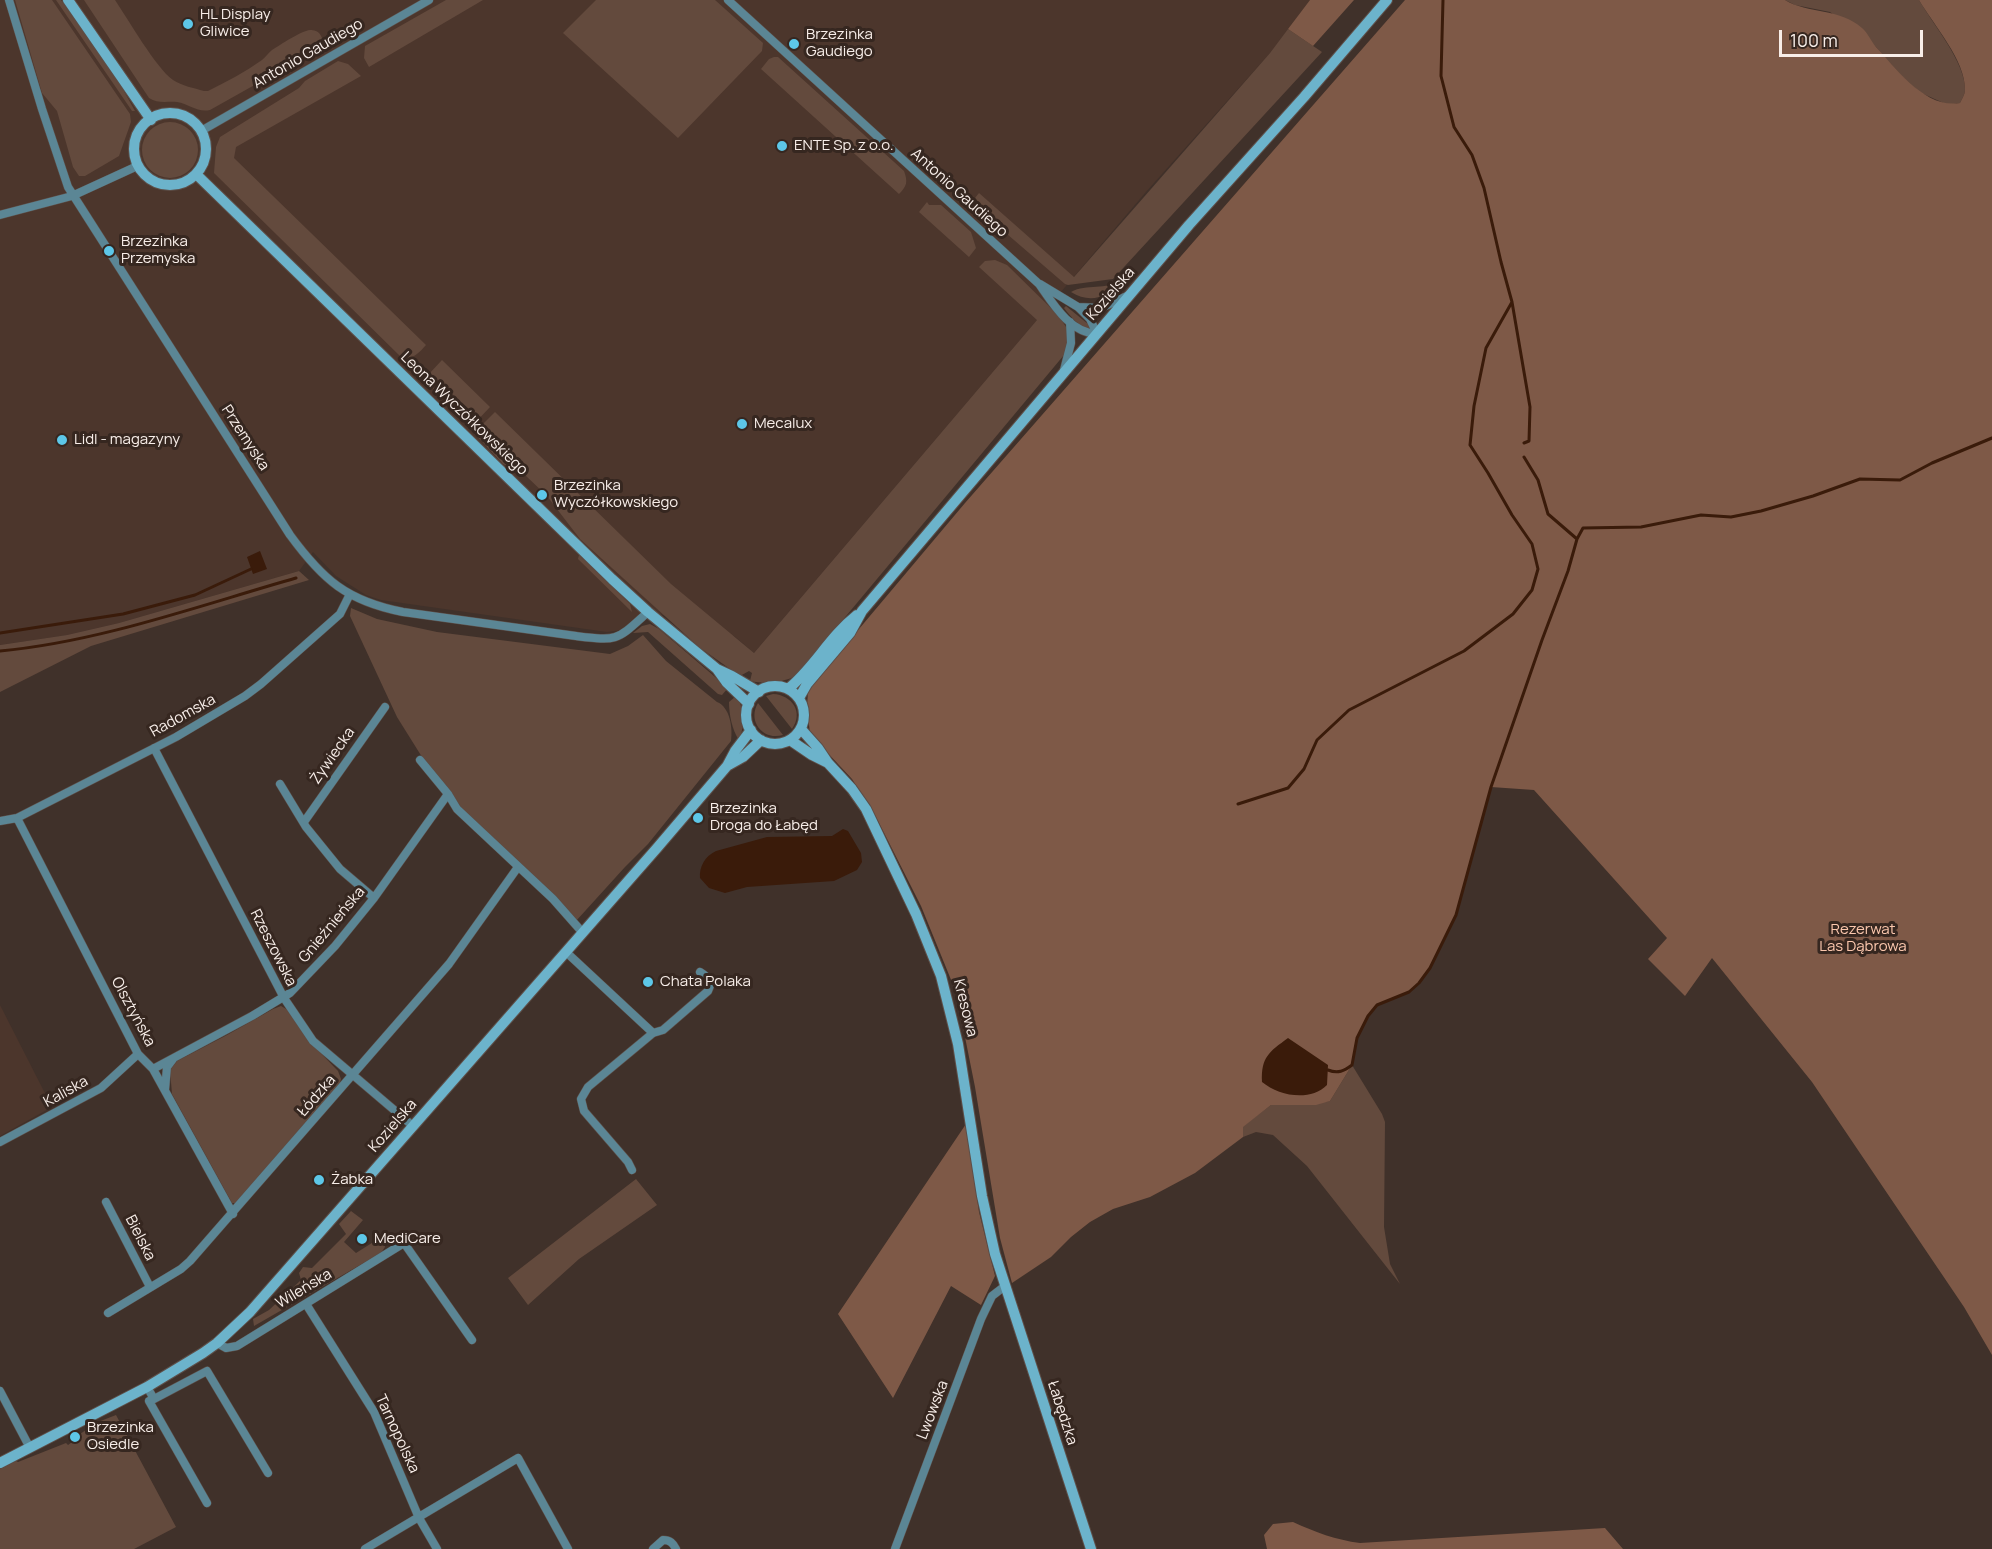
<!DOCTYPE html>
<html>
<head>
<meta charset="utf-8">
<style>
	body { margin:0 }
	#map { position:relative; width:1992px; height:1549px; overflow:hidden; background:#40312a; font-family:Manrope,sans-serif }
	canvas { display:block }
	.scale { position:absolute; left:1779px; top:30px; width:144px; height:27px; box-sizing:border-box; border:3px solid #f8eee9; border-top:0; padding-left:8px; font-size:18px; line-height:21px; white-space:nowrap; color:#f8eee9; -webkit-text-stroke:4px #362720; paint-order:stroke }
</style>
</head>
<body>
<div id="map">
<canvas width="1992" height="1549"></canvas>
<div class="scale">100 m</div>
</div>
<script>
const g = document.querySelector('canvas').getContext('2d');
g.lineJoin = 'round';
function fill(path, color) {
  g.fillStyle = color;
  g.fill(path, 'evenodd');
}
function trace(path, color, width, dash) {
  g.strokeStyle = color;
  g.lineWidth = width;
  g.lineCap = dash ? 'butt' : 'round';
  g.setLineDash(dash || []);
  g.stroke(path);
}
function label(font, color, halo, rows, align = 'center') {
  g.font = font + ' Manrope,sans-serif';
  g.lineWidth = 6;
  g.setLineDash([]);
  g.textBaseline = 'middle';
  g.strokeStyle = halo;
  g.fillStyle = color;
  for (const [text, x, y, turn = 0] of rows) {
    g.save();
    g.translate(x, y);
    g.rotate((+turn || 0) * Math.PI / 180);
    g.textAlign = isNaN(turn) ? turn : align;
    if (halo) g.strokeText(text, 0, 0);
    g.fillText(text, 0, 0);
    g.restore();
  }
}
const built = new Path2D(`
	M0,0H1310L1270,53L1145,193L754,653L734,636L646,610L622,630L607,632L381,600L366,595L336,576L313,552L299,571L119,623L67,635L0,645Z
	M0,1005L52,1107L0,1136Z`);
const green = new Path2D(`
	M15,0H52L130,114L131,122L119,156L85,176H79L73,167L57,111L42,93Z
	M56,0H61L121,86L135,111H132L130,108Z
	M84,0H115C128,19 156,68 173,80C182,86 194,88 204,91H208C226,82 245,72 262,60C266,57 268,53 272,50C280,45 301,31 310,30C320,29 323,38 324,46L210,110C198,113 189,104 177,102C167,101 158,104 149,98Z
	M446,0H483L369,67L364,58L365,46Z
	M596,0H715L763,43L762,51L678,138L563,33Z
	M1785,0H1919C1932,23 1966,63 1965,90C1965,94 1962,99 1960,103L1948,105L1919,92L1900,74L1876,47L1830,12L1795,5Z
	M1288,29L1322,52L1113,279L1068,285L1065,284L971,203L979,193L1074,277L1270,53Z
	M774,57H778L904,171C908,182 907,186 899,194L761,69L769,59Z
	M338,61L348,64L361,76L236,147L234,158L426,345C420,352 413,359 403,359L214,173L216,147L220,137L299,88L305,81Z
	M142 150a28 28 0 1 1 56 0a28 28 0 1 1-56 0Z
	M927,202L929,205H941L971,232L976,248L969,257L919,212Z
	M995,260L1007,265L1059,316L1066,327L1068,339L1064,355L796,676C781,683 766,684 750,681L752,673L749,671L740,676L699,647L580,539L547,496L524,474L503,464L474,433L495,412L671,584L754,653L1037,320L979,267L985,261Z
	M1121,280C1108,298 1090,304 1071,292C1087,283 1106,291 1121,280Z
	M1066,306L1088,324L1090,329C1079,327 1071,317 1064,308Z
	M442,360L490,407L473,425L427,383L429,374Z
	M579,555L630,604L632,612L578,559Z
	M299,571L309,580L91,646L0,692V645L67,635L119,623Z
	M351,608L377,619L437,632L610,654L628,646L643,635L666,661L717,702C730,707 733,728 731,741L648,844L625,867L576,921L462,809L448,788L422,757L397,717L350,616Z
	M650,624L659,629L728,688L722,695L718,694L648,632L633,633L642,626Z
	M773,694C792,695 804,712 792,729L766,696Z
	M736,696C745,708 745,726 739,740C732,730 729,714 729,702Z
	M758,703L783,735C763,741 747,721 758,703Z
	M281,1006L288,1010L311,1043L338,1071L341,1079L340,1083L236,1203H232L172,1094L170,1070L177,1061L227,1035L273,1009Z
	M1352,1065L1382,1114L1385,1122L1384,1227L1390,1264L1400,1284L1307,1166L1273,1135L1256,1132L1243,1137L1242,1127L1271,1105L1289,1103L1302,1105L1330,1101Z
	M636,1179L657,1205L579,1259L528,1305L508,1278Z
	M351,1211L363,1220L344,1242L356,1253L383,1236L385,1247L381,1253L254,1326L253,1319L269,1310L301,1280L299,1273L303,1267L312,1268L346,1234L339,1224Z
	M116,1415L176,1527L134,1549H0V1469L16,1461L18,1462L66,1443L68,1445L75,1440L74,1438L98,1422Z`);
const forest = new Path2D(`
	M1310,0H1354L1313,46L1288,29Z
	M1405,0H1785C1808,14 1840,8 1862,28C1868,33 1871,41 1876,47C1897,69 1925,109 1960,103C1962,99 1965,94 1965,90C1966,61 1933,24 1919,0H1992V1355L1964,1307L1812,1082L1712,958L1685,996L1648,959L1667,938L1534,790L1491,787L1456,915L1430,968L1419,983L1409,992L1378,1005L1368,1016L1357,1038L1352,1065L1330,1101L1316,1105H1271L1243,1127V1137L1195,1173L1150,1197L1113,1209L1090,1222L1071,1237L1051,1257L1012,1283L1000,1238L975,1087L956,992L921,906L875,815L852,779L810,734L807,706L808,692L811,686L965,503Z
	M966,1124L979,1212L995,1276L981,1305L951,1286L893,1398L838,1314Z
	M1293,1522C1315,1532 1336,1540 1360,1543L1605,1528L1623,1549H1267L1264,1535L1273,1524Z`);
const water = new Path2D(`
	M260,551L267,569L253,574L247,557Z
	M843,829L848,831L861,853L862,862L857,870L834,881L747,887L725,893L709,888L700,878C699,867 705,856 716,851L767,837L832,836Z
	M1288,1038L1328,1065L1327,1085C1310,1102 1279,1096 1262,1082C1261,1057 1269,1052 1288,1038Z`);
const stream = new Path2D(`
	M1443,0L1441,76L1454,127L1472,155L1484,188L1501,262L1512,302L1530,407L1529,441L1524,443
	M1577,539L1583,528L1641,527L1701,515L1731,517L1761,511L1813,496L1860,479L1900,480L1932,463L1992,438
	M0,633L123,614L195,595L251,569
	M0,651C99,642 201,605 296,578
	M1238,804L1288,788L1304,769L1317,740L1349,710L1464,651L1513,614L1532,590L1538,569L1532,544L1512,515L1488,473L1470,445L1474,406L1486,348L1512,302
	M1328,1070C1338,1074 1344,1071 1352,1065L1357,1038L1368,1016L1377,1005L1409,992L1419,983L1430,968L1456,915L1491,787L1542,640L1568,571L1577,539L1548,514L1538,480L1524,457`);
const street = new Path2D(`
	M9,0L42,109L68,187L290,535C323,580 347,601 403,612L576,636C619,641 616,641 648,612
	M728,0L1039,284C1053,304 1070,333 1097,334L1090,319L1078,307
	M201,131L429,0
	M0,215L72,196L133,168L137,164
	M1040,284L1078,307L1101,308L1127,296
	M1064,370L1071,343L1070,322
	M154,748L284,998L313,1041L413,1126
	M420,760L448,794L457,809L553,899L583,933
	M280,784L306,827L340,869L374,898
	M17,818L138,1054L153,1069L233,1214
	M0,821L17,818L176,737L245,696L261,684L340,614L350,594
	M304,822L385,707
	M566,952L653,1033
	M153,1069L252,1016L290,993L335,946L374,898L448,794
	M165,1090L167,1067L173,1059
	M0,1142L101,1088L138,1054
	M632,1170L628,1162L584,1111L581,1099L588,1087L653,1033L663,1030L708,991C713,982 708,977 700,972
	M106,1202L150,1287
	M306,1304L374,1412L419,1518L437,1549
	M108,1313L181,1269L190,1261L449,964L518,867
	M217,1343L226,1348L237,1346L404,1243L472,1340
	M147,1387L154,1399L207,1371L268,1473
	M0,1391L30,1448
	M154,1399L149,1401L207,1503
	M365,1549L518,1458L568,1549
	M653,1549L663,1540C670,1540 673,1543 676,1549
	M895,1549L981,1319L992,1296L1005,1286`);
const secondary = new Path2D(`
	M68,0L151,120
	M134 149a36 36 0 1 1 72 0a36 36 0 1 1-72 0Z
	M196,174L612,579L648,612L717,669L727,683L749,704
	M717,669L732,676L759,692
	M746 715a29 29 0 1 1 58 0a29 29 0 1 1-58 0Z
	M788,689C814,668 829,637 857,615
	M799,698L807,684L850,633L862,611L1189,225L1304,97L1387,0
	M801,729L818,748L828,763L852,789L866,809L916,914L941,976L958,1044L982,1196L995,1254L1091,1549
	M790,740L812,755L828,763
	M727,766L743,757L761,740
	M0,1463L147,1387L203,1353L217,1343L250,1312L657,848L727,766L735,751L751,730`);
const markers = [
	[188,24,6,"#5dc7e8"],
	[794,44,6,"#5dc7e8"],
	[782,146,6,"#5dc7e8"],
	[109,251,6,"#5dc7e8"],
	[742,424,6,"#5dc7e8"],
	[62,440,6,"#5dc7e8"],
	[542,495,6,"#5dc7e8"],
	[698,818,6,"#5dc7e8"],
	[648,982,6,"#5dc7e8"],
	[319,1180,6,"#5dc7e8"],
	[362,1239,6,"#5dc7e8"],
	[75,1437,6,"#5dc7e8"]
];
const poiNames = [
	["HL Display",200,15],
	["Gliwice",200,32],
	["Brzezinka",806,35],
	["Gaudiego",806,52],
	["ENTE Sp. z o.o.",794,146],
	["Brzezinka",121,242],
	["Przemyska",121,259],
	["Mecalux",754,424],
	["Lidl - magazyny",74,440],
	["Brzezinka",554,486],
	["Wyczółkowskiego",554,503],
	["Brzezinka",710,809],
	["Droga do Łabęd",710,826],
	["Chata Polaka",660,982],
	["Żabka",331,1180],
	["MediCare",374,1239],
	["Brzezinka",87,1428],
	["Osiedle",87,1445]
];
const streetNames = [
	["Antonio Gaudiego",308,54,-30],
	["Antonio Gaudiego",959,193,42],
	["Kozielska",1111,294,-49],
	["Leona Wyczółkowskiego",464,414,44],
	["Przemyska",245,438,57],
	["Radomska",183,716,-29],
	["Żywiecka",333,756,-55],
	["Gnieźnieńska",332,925,-50],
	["Rzeszowska",273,948,63],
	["Kresowa",965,1008,76],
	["Olsztyńska",133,1012,62],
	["Kaliska",66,1092,-29],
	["Łódzka",317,1096,-49],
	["Kozielska",393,1126,-49],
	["Bielska",140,1238,63],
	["Wileńska",304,1289,-31],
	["Lwowska",933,1410,-69],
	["Łabędzka",1062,1413,72],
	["Tarnopolska",397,1434,65]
];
const parkNames = [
	["Rezerwat",1863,930],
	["Las Dąbrowa",1863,947]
];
fill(built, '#4c362c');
fill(green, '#634a3d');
fill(forest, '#7e5947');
fill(water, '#3a1b0a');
trace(stream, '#3a1b0a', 3);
trace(street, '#5d4f49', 9);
trace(secondary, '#5d4f49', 12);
trace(street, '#5b8695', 8);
trace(secondary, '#6cb3cb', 10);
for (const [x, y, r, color] of markers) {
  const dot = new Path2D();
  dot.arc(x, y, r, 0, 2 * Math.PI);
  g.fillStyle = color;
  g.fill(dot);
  trace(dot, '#362720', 2);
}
label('15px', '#f8eee9', '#362720', poiNames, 'left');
label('15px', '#f8eee9', '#362720', streetNames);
label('15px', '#fbc7ad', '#362720', parkNames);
</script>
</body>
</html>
